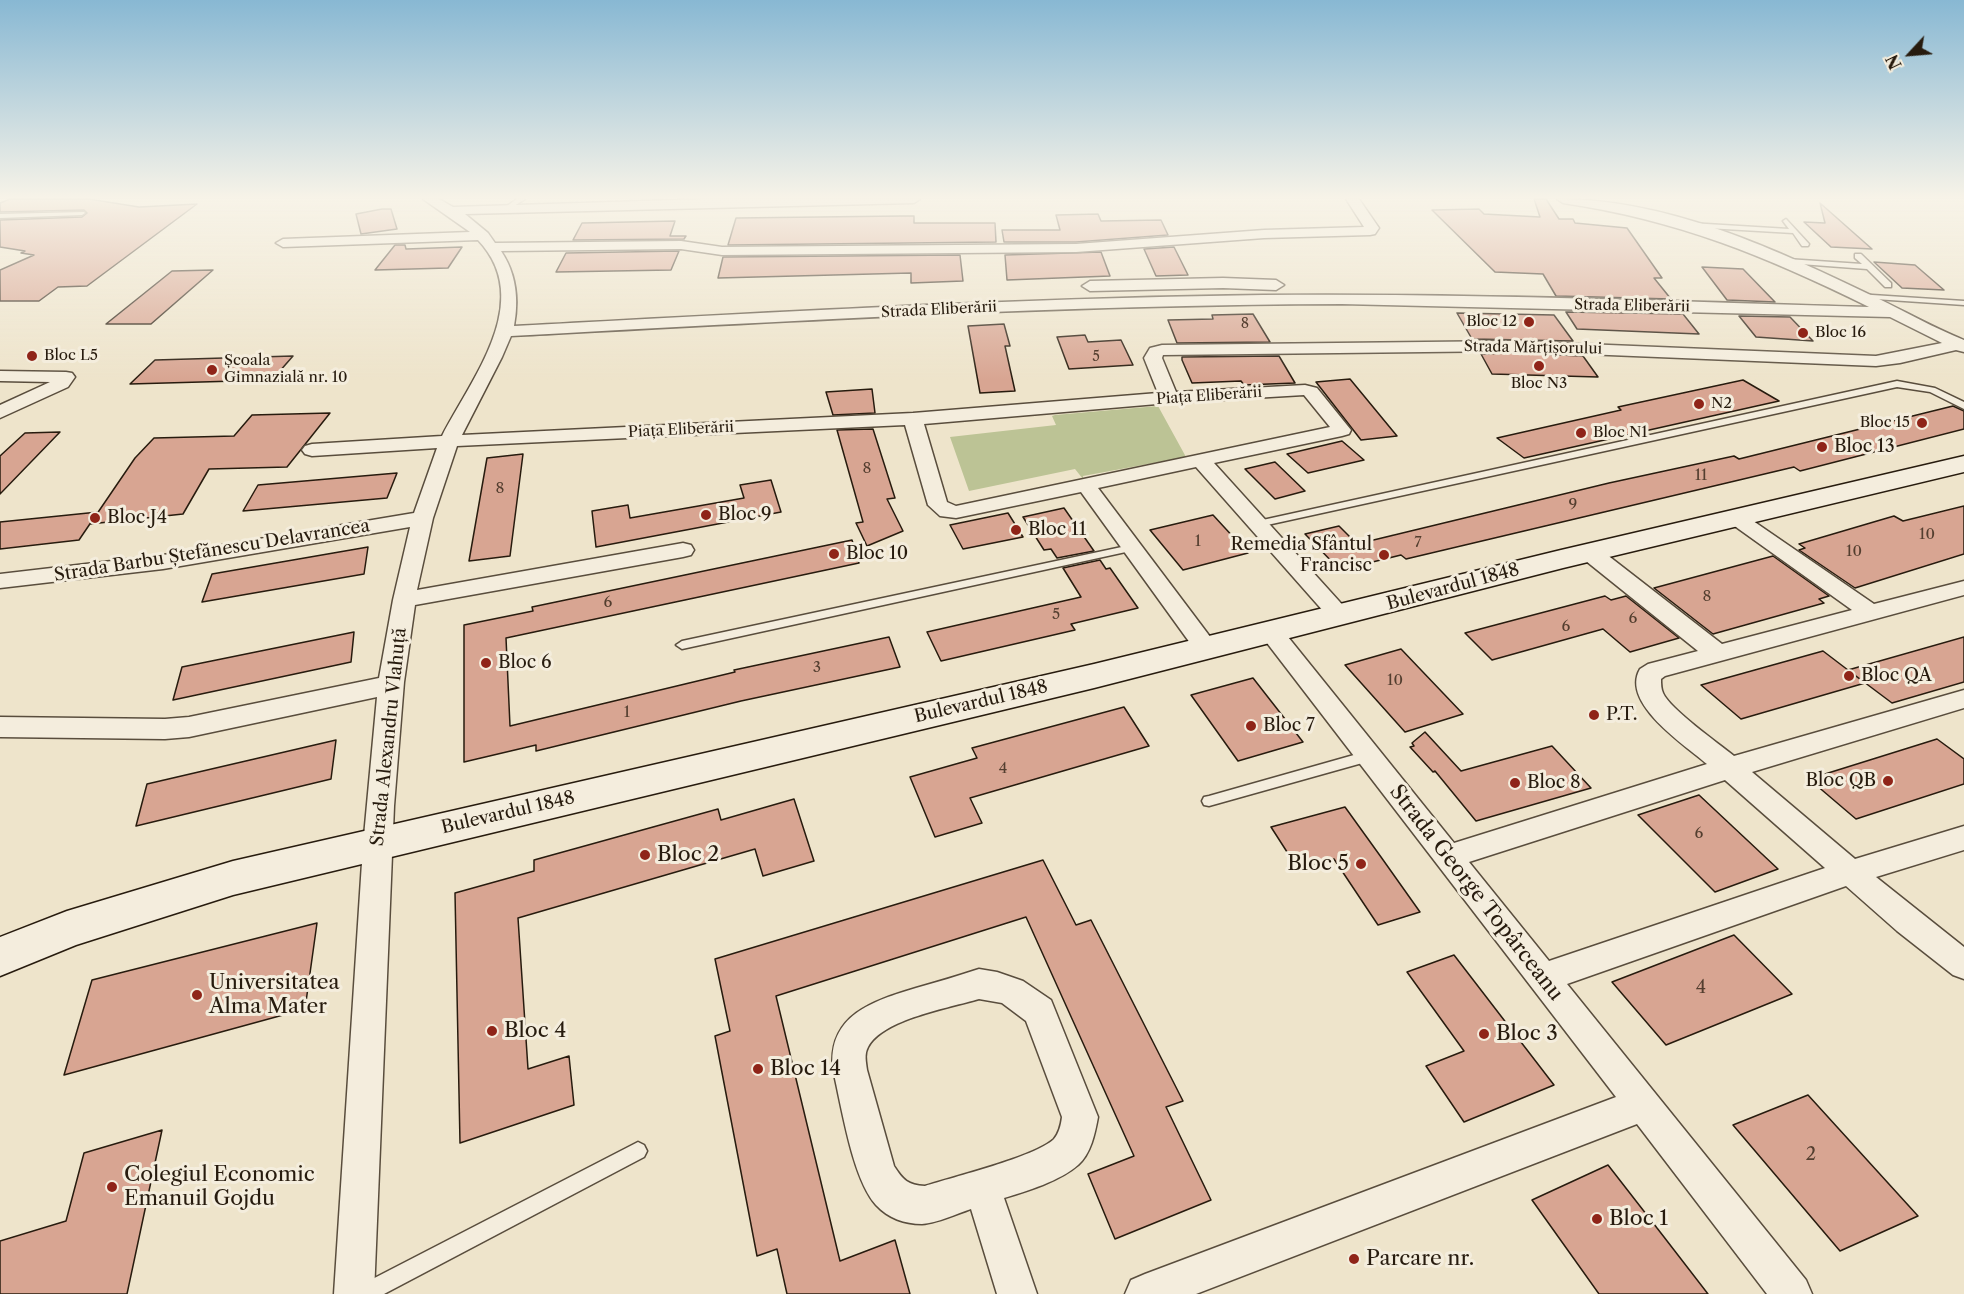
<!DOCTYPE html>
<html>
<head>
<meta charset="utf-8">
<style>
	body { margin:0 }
	#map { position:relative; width:1964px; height:1294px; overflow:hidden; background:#eee4cb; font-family:"Libre Caslon Text",serif }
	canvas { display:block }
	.north { position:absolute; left:1880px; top:24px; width:60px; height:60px; -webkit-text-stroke:4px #f4eddd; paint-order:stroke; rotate:244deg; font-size:16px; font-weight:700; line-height:24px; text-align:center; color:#271b0e }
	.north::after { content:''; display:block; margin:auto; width:21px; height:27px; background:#271b0e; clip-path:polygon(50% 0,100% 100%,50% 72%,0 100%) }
</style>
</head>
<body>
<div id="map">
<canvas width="1964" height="1294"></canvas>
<div class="north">N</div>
</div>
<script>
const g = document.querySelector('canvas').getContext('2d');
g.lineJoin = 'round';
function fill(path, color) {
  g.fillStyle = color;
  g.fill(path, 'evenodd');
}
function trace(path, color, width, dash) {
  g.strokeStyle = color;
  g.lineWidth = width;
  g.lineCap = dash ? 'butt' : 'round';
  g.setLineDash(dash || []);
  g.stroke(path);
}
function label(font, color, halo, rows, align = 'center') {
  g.font = font + ' "Libre Caslon Text",serif';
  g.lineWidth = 6;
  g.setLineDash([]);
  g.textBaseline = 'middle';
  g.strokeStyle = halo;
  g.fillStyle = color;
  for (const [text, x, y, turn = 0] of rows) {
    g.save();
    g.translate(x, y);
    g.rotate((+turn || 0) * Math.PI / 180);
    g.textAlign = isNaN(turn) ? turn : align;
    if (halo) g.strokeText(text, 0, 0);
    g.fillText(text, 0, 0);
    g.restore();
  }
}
const green = new Path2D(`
	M1158,406L1186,457L1083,476V479L1075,469L969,491L950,437L1056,425L1052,416L1055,415Z`);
const building = new Path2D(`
	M10,199H89L139,207L197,204L87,286L58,287L39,301H0V270L34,255L21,253L25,251L0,247V220L82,217L87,213L84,210L0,212V203Z
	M1534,199H1546L1559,219H1573L1575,223L1627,228L1662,278H1654L1671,299L1556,296L1543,274L1495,272L1432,210L1479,209L1484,214L1540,217Z
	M1820,203L1872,249L1831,247L1804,222L1825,223Z
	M382,209H391L397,229L361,234L356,214Z
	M1098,214L1101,221L1161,220L1168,235L1076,242H1004L1002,230H1060L1056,215Z
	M900,216H914V223H995L996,242L728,245L736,218Z
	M675,221L670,236H686L684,239L573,240L582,223Z
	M395,245H405L406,249L462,247L448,268L375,270Z
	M1174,247L1188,275L1156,276L1144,249Z
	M679,251L671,270L556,272L566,253Z
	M1101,252L1110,276L1007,280L1005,255Z
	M960,255L963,281L911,283V273L718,278L723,257Z
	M1874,262L1915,265L1944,290L1902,288Z
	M1702,267L1743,269L1775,302L1727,300Z
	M213,270L151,324H106L172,271Z
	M1566,312L1683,314L1699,334L1577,329Z
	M1457,313L1554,315L1573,341L1472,339Z
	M1253,314L1270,342L1177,343L1168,320L1213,319L1212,315Z
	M1739,316L1790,317L1813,341L1756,337Z
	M1004,324L1010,346H1005L1015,391L980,393L968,326Z
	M1085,335L1088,342L1121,340L1133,365L1069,369L1057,337Z
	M1512,353L1583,356L1598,377L1492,374L1481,354Z
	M293,356L272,380L130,384L155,360Z
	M1279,356L1295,383L1244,385L1241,381L1192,383L1182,360V357Z
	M1350,379L1397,436L1361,440L1316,382Z
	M1743,380L1779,401L1524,458L1497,438L1621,410L1618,407Z
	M872,389L875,413L833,415L826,392Z
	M1953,406L1964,411V429L1800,471L1794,467L1406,559L1401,555L1340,570L1305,534L1339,526L1357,544L1609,483L1734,456L1739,459Z
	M330,413L287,467L209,469L183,514L90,524L135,458L154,438L234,436L252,415Z
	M873,429L895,498L887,499L903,531L867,546L856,523L863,522L837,430Z
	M60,432L0,494V456L25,433Z
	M1342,441L1364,460L1308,473L1287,454Z
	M523,454L510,556L469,561L487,458Z
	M1275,462L1305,491L1275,499L1245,469Z
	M397,473L387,498L243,511L258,485Z
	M771,480L781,512L596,547L592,511L628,505L630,518L744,498L740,485Z
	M1964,506V554L1855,588L1799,550L1805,548L1799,544L1894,516L1903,521Z
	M1064,508L1094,551L1057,558L1051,549L1044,550L1023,517Z
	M98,512L79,540L0,549V522Z
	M1008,513L1023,537L963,549L950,525Z
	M1213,515L1248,553L1183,570L1150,530Z
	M852,540L859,563L506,638L510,726L735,672L734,670L889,637L900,667L741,701L536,751V745L464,762V625L533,611L532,607Z
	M368,547L364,574L202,602L212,574Z
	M1773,556L1829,596L1819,599L1824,603L1713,634L1654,588Z
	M1100,560L1106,569L1110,568L1138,608L1071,624L1075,630L941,661L927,632L1081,597L1063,568Z
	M1605,596L1611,600L1626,596L1679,638L1630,652L1603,629L1492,660L1465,633Z
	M354,632L351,662L173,700L182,667Z
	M1964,637V682L1892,703L1848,670Z
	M1401,649L1463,714L1405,732L1345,665Z
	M1823,651L1865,683L1741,719L1701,685Z
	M1253,678L1303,742L1238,761L1191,695Z
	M1124,707L1149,746L970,798L982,823L935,837L910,777L977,758L972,748Z
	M1425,732L1461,771L1552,746L1591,788L1476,821L1435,771L1433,772L1410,747L1414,746L1412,743Z
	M1937,739L1964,759V784L1856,819L1809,779Z
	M336,740L331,779L136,826L147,784Z
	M1699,795L1778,869L1715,892L1638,815Z
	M794,799L814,861L763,876L755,849L518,918L528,1069L569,1056L574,1105L460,1143L455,893L534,871V860L718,809L721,820Z
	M1345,807L1381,857L1420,912L1378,925L1334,859L1298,869L1271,827Z
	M1043,860L1076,925L1091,920L1183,1101L1166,1107L1211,1200L1115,1239L1088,1174L1134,1156L1026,917L776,996L840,1261L895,1240L910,1294H787L777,1249L757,1256L715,1036L730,1031L715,959Z
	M317,923L305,1009L64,1075L92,980Z
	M1734,935L1792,994L1666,1045L1612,982Z
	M1454,955L1554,1085L1464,1122L1426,1066L1464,1051L1407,972Z
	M1808,1095L1918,1216L1840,1251L1733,1125Z
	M162,1130L127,1294H0V1241L66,1221L84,1153Z
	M1608,1165L1664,1237L1708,1294H1599L1532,1200Z`);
const lane = new Path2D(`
	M517,199H525L511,208H507V206Z
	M84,212L85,213L82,215L0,218V214Z
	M1786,219L1809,244L1808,246H1802L1793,233L1690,227L1687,225L1690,223L1789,229L1783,221Z
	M1855,254H1861L1891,283V287H1885L1867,269L1787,263L1783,261L1787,259L1862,264L1855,258Z
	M1857,294L1964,301V305L1860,298L1856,296Z
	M1897,381L1935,388L1964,402V409L1930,392L1897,387L1258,527L1253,524L1258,521Z
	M1131,545L1135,546L1136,548L1135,550L682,649L676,645L682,641Z
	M1368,751L1373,752L1375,756L1373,760L1209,806L1204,805L1202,801L1204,797L1209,796Z
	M638,1142L644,1145L647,1151L644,1157L384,1294H354L357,1287Z`);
const street = new Path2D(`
	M423,199H439L453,207L706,199H920L914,203L465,214L488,233L495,243L681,241L722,247L1076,244L1264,230L1364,227L1346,199H1359L1379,228L1375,234L1370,235L1264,238L1076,252L722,255L681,249L501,251C516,273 519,300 514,326C764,313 1013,298 1263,295C1465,293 1667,301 1869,307C1766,256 1678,220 1563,203L1557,199C1670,199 1777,250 1877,298C1906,312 1934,328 1964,340V352L1956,350L1900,363L1876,366L1512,351L1163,355L1162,358L1176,392L1305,385L1317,388L1351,430L1349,434L1342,436L1214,463L1348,611L1352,616L1348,621L1340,624L1332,621L1196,467L1098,488L1214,642L1218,648L1214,654L1206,656L1198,654L1081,492L956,518L940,516L928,505L905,425L457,446L433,518L417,590L683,543L691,545L694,550L691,555L683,557L415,605L404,682L394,806L374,1294H334L363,847L377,697L189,737L165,739L0,737V717L165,719L189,717L379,678L393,600L410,527L163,569L0,588V574L163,555L414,513L437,448L312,456L305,454L302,450L305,446L312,444L442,436C471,379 536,301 478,240L283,247L276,243L283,239L470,232ZM1342,304L1890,317L1942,343L1876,356L1512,341L1162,345L1150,348L1144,358L1158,393L913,413L462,435L502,357L511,336C788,321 1065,305 1342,304ZM1304,395L1330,427L956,506L947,502L924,424L1169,403Z
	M1223,278L1276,280L1284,285L1276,290L1223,288L1090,291L1082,286L1090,281Z
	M0,371L66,372L72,373L75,377L68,387L0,418V405L50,382L0,381Z
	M1736,512L1743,514L1874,604L1964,581V595L1665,676L1661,679C1661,684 1661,689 1663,693C1670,709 1718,743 1734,756L1964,690V708L1752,772L1855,859L1964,826V850L1876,877L1964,947V979L1953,975L1897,931L1846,886L1567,984L1806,1280L1812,1294H1767L1637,1124L1196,1294H1125L1131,1280L1145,1274L1616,1097L1264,639L1260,633L1264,627L1272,625L1280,627L1454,843L1707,764C1685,745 1620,703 1640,669L1648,664L1698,651L1581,557L1578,552L1581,547L1589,545L1597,547L1722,644L1852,610L1729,522L1726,518L1729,514ZM1725,780L1825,868L1549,961L1469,862Z
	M979,969L997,972L1023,981L1051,1000L1098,1117C1095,1133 1091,1154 1078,1165C1060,1181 1027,1191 1004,1198L1037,1294H997L971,1209C956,1214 937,1223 922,1224C905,1224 888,1218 876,1205C852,1178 842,1107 833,1070C827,1015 873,1001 916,988C937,982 958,976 979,969ZM979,999L1002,1003L1026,1021L1062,1117C1061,1125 1059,1133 1054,1139C1035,1157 953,1177 925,1186C908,1185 903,1180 894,1166L867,1070C866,1062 864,1054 868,1047C883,1019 949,1008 979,999Z`);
const secondary = new Path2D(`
	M1964,456V472L1563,568L1094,688L233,895L76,945L0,976V937L67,911L233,861L1094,664L1561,550Z`);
const markers = [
	[1529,322,6,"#8f2418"],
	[1803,333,6,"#8f2418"],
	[32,356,6,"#8f2418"],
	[1539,366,6,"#8f2418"],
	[212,370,6,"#8f2418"],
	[1699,404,6,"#8f2418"],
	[1922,423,6,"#8f2418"],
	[1581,433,6,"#8f2418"],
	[1822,447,6,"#8f2418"],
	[706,515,6,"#8f2418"],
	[95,518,6,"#8f2418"],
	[1016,530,6,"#8f2418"],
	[834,554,6,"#8f2418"],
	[1384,555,6,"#8f2418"],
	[486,663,6,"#8f2418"],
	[1849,676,6,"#8f2418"],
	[1594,715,6,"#8f2418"],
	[1251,726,6,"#8f2418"],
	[1888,781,6,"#8f2418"],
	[1515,783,6,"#8f2418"],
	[645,855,6,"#8f2418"],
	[1361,864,6,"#8f2418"],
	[197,995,6,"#8f2418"],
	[492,1031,6,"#8f2418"],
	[1484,1034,6,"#8f2418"],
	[758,1069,6,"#8f2418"],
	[112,1187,6,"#8f2418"],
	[1597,1219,6,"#8f2418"],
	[1354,1259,6,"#8f2418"]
];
const farNumbernames = [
	["8",1245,324],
	["5",1096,357]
];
const farStreetnames = [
	["Strada Eliberării",1632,306,1],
	["Strada Eliberării",939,310,-3],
	["Strada Mărțișorului",1533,348,1],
	["Piața Eliberării",1209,396,-4],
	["Piața Eliberării",681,430,-3]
];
const farPoinames = [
	["Bloc 12",1517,322,"right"],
	["Bloc 16",1815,333],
	["Bloc L5",44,356],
	["Școala",224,361],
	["Gimnazială nr. 10",224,378],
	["Bloc N3",1539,384,"center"],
	["N2",1711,404],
	["Bloc 15",1910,423,"right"],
	["Bloc N1",1593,433]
];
const numberNames = [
	["8",867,469],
	["11",1701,476],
	["8",500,489],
	["9",1573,505],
	["10",1927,535],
	["1",1198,542],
	["7",1418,543],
	["10",1854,552],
	["8",1707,597],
	["6",608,603],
	["5",1056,615],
	["6",1633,619],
	["6",1566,627],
	["3",817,668],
	["10",1395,681],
	["1",627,713],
	["4",1003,769],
	["6",1699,834]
];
const poiNames = [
	["Bloc 13",1834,447],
	["Bloc 9",718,515],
	["Bloc J4",107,518],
	["Bloc 11",1028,530],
	["Remedia Sfântul",1372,545,"right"],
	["Francisc",1372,566,"right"],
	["Bloc 10",846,554],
	["Bloc 6",498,663],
	["Bloc QA",1861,676],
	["P.T.",1606,715],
	["Bloc 7",1263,726],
	["Bloc QB",1876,781,"right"],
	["Bloc 8",1527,783]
];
const streetNames = [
	["Strada Barbu Ștefănescu Delavrancea",212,551,-9],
	["Bulevardul 1848",1453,587,-15],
	["Bulevardul 1848",981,702,-13],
	["Strada Alexandru Vlahuță",389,737,-84],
	["Bulevardul 1848",508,813,-13]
];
const nearNumbernames = [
	["4",1701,988],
	["2",1811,1155]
];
const nearPoinames = [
	["Bloc 2",657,855],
	["Bloc 5",1349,864,"right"],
	["Universitatea",209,983],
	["Alma Mater",209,1007],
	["Bloc 4",504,1031],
	["Bloc 3",1496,1034],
	["Bloc 14",770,1069],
	["Colegiul Economic",124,1175],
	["Emanuil Gojdu",124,1199],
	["Bloc 1",1609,1219],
	["Parcare nr.",1366,1259]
];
const nearStreetnames = [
	["Strada George Topârceanu",1476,893,52]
];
fill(green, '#bcc395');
fill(building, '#d8a592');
trace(building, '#271b0e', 1.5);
trace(lane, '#594d3d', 3);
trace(street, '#594d3d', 3);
trace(secondary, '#271b0e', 3);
fill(lane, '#f4eddd');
fill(street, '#f4eddd');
fill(secondary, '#f4eddd');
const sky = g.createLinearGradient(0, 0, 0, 380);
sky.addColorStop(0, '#88b8d3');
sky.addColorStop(0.52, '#f7f3e8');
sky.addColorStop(1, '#f7f3e800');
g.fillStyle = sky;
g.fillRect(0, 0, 1964, 380);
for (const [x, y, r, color] of markers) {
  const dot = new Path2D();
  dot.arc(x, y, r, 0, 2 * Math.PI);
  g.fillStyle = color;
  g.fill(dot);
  trace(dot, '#f4eddd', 2);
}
label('14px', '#533e2f', null, farNumbernames);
label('15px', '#271b0e', '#f4eddd', farStreetnames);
label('15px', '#271b0e', '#f4eddd', farPoinames, 'left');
label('15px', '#533e2f', null, numberNames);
label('18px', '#271b0e', '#f4eddd', poiNames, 'left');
label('18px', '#271b0e', '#f4eddd', streetNames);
label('18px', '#533e2f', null, nearNumbernames);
label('21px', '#271b0e', '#f4eddd', nearPoinames, 'left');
label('21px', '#271b0e', '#f4eddd', nearStreetnames);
</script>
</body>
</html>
